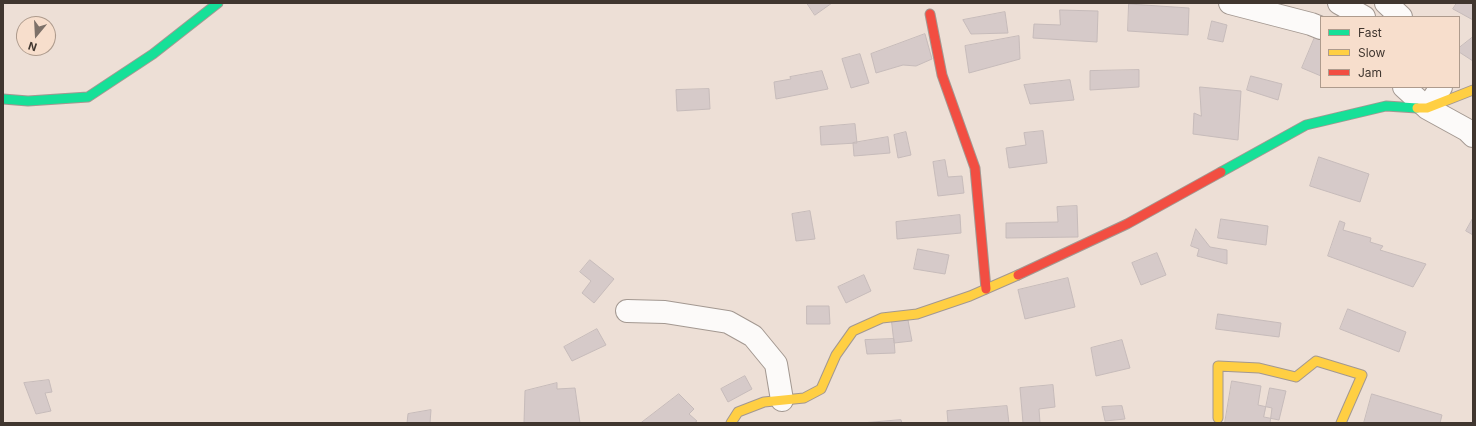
<!DOCTYPE html>
<html>
<head>
<meta charset="utf-8">
<style>
	body { margin:0 }
	#map { position:relative; width:1476px; height:426px; overflow:hidden; background:#eddfd6; font-family:Inter,sans-serif }
	canvas { display:block }
	.frame { position:absolute; inset:0; border:4px solid #40362f; pointer-events:none }
	.legend { position:absolute; left:1320px; top:16px; width:140px; height:72px; box-sizing:border-box; background:#f7decc; border:1px solid #ae9b8d; margin:0; padding:5px 7px; list-style:none; font-size:12px; color:#40362f }
	.legend li { display:flex; align-items:center; gap:8px; height:20px }
	.legend b { width:20px; border:1px solid #ae9b8d }
	.north { position:absolute; left:16px; top:16px; width:40px; height:40px; box-sizing:border-box; background:#f7decc; border:1px solid #ae9b8d; border-radius:50%; rotate:198deg; font-size:11px; font-weight:700; line-height:16px; text-align:center; color:#40362f }
	.north::after { content:''; display:block; margin:auto; width:14px; height:18px; background:#7d7169; clip-path:polygon(50% 0,100% 100%,50% 72%,0 100%) }
</style>
</head>
<body>
<div id="map">
<canvas width="1476" height="426"></canvas>
<div class="frame"></div>
<ul class="legend">
<li><b style="height:5px;background:#16e098"></b>Fast</li>
<li><b style="height:5px;background:#ffcf43"></b>Slow</li>
<li><b style="height:5px;background:#f24e42"></b>Jam</li>
</ul>
<div class="north">N</div>
</div>
<script>
const g = document.querySelector('canvas').getContext('2d');
g.lineJoin = 'round';
function fill(path, color) {
  g.fillStyle = color;
  g.fill(path, 'evenodd');
}
function trace(path, color, width, dash) {
  g.strokeStyle = color;
  g.lineWidth = width;
  g.lineCap = dash ? 'butt' : 'round';
  g.setLineDash(dash || []);
  g.stroke(path);
}
const building = new Path2D(`
	M807,3H832L815,15Z
	M1457,3H1473V20L1453,9Z
	M1129,4L1189,8L1188,35L1128,31Z
	M1060,10L1098,11L1097,42L1033,38L1034,24L1060,25Z
	M1005,12L1008,33L971,34L963,20Z
	M1212,21L1227,25L1223,42L1208,39Z
	M925,34L932,59L916,66L903,65L876,73L871,54Z
	M1019,36L1020,59L969,73L965,46Z
	M1315,37L1321,39V76L1302,68Z
	M1473,37V61L1459,52V48Z
	M860,54L869,83L851,88L842,59Z
	M1139,70V87L1090,90V71Z
	M822,71L828,89L776,99L774,82L791,79L790,77Z
	M1251,76L1282,84L1278,100L1247,90Z
	M1070,80L1074,100L1030,104L1024,85Z
	M1200,87L1241,91L1238,140L1193,134L1194,113L1201,116Z
	M709,89L710,109L677,111L676,90Z
	M855,124L857,143L821,145L820,127Z
	M1043,131L1047,163L1009,168L1006,148L1026,145L1024,133Z
	M906,132L911,155L898,158L894,135Z
	M888,137L890,153L854,156L853,143Z
	M1319,157L1369,174L1360,202L1310,186Z
	M945,160L948,177L962,176L964,193L938,196L933,162Z
	M1077,206L1078,237L1006,238V223L1058,222L1057,207Z
	M810,211L815,239L796,241L792,214Z
	M960,215L961,233L897,239L896,222Z
	M1473,218V235L1466,231Z
	M1221,219L1268,226L1266,245L1218,238Z
	M1340,221L1345,223L1343,230L1371,238L1370,242L1383,246L1380,250L1426,264L1413,287L1328,256Z
	M1196,229L1210,247L1227,250V264L1197,256L1199,249L1191,246Z
	M918,249L949,255L945,274L914,269Z
	M1157,253L1166,275L1141,285L1132,263Z
	M590,260L614,279L594,303L582,293L591,281L580,272Z
	M864,275L871,291L846,303L838,287Z
	M1068,278L1075,307L1025,319L1018,290Z
	M807,306H829L830,324H807Z
	M1348,309L1406,332L1399,352L1340,329Z
	M1218,314L1281,323L1279,337L1216,329Z
	M907,315L912,341L894,343L891,317Z
	M597,329L606,345L572,361L564,347Z
	M894,339L895,353L867,354L865,340Z
	M1122,340L1130,368L1096,376L1091,348Z
	M745,376L752,389L728,402L721,389Z
	M49,380L52,392L45,393L51,411L36,414L24,383Z
	M1232,381L1261,386L1258,405L1272,408L1270,423H1225Z
	M557,383V389L575,388L580,423H524L525,391Z
	M1053,385L1055,407L1039,409L1040,423H1023L1020,388Z
	M1270,388L1286,391L1279,420L1264,417Z
	M679,394L694,409L689,414L697,421L694,423H641Z
	M1372,394L1442,415L1440,423H1364Z
	M1007,406L1009,423H948L947,411Z
	M1122,406L1125,419L1105,421L1102,407Z
	M431,410L430,423H407L408,414Z
	M901,420L902,423H862Z`);
const street = new Path2D(`
	M1230,3L1311,24L1321,28
	M1339,3L1364,17
	M1386,3L1401,17
	M1404,87L1427,108L1467,130L1473,136
	M1427,108L1441,87
	M627,311L665,312L728,322L753,336L776,364L782,400`);
const fast = new Path2D(`
	M3,99L28,101L88,97L153,54L218,3
	M1221,172L1306,125L1386,106L1417,108`);
const slow = new Path2D(`
	M1417,108H1427L1473,90
	M1218,418V366L1259,368L1296,377L1316,361L1362,375L1341,423
	M731,423L738,412L764,402L804,398L821,389L836,355L853,331L882,318L917,314L970,296L1018,275`);
const jam = new Path2D(`
	M930,14L942,75L975,168L986,289
	M1018,275L1127,224L1221,172`);
fill(building, '#d6cac9');
trace(building, '#c6bbba', 1);
trace(street, '#a39891', 24);
trace(fast, '#a39891', 11);
trace(slow, '#a39891', 11);
trace(jam, '#a39891', 11);
trace(street, '#fcfaf9', 22);
trace(fast, '#16e098', 9);
trace(slow, '#ffcf43', 9);
trace(jam, '#f24e42', 9);
</script>
</body>
</html>
